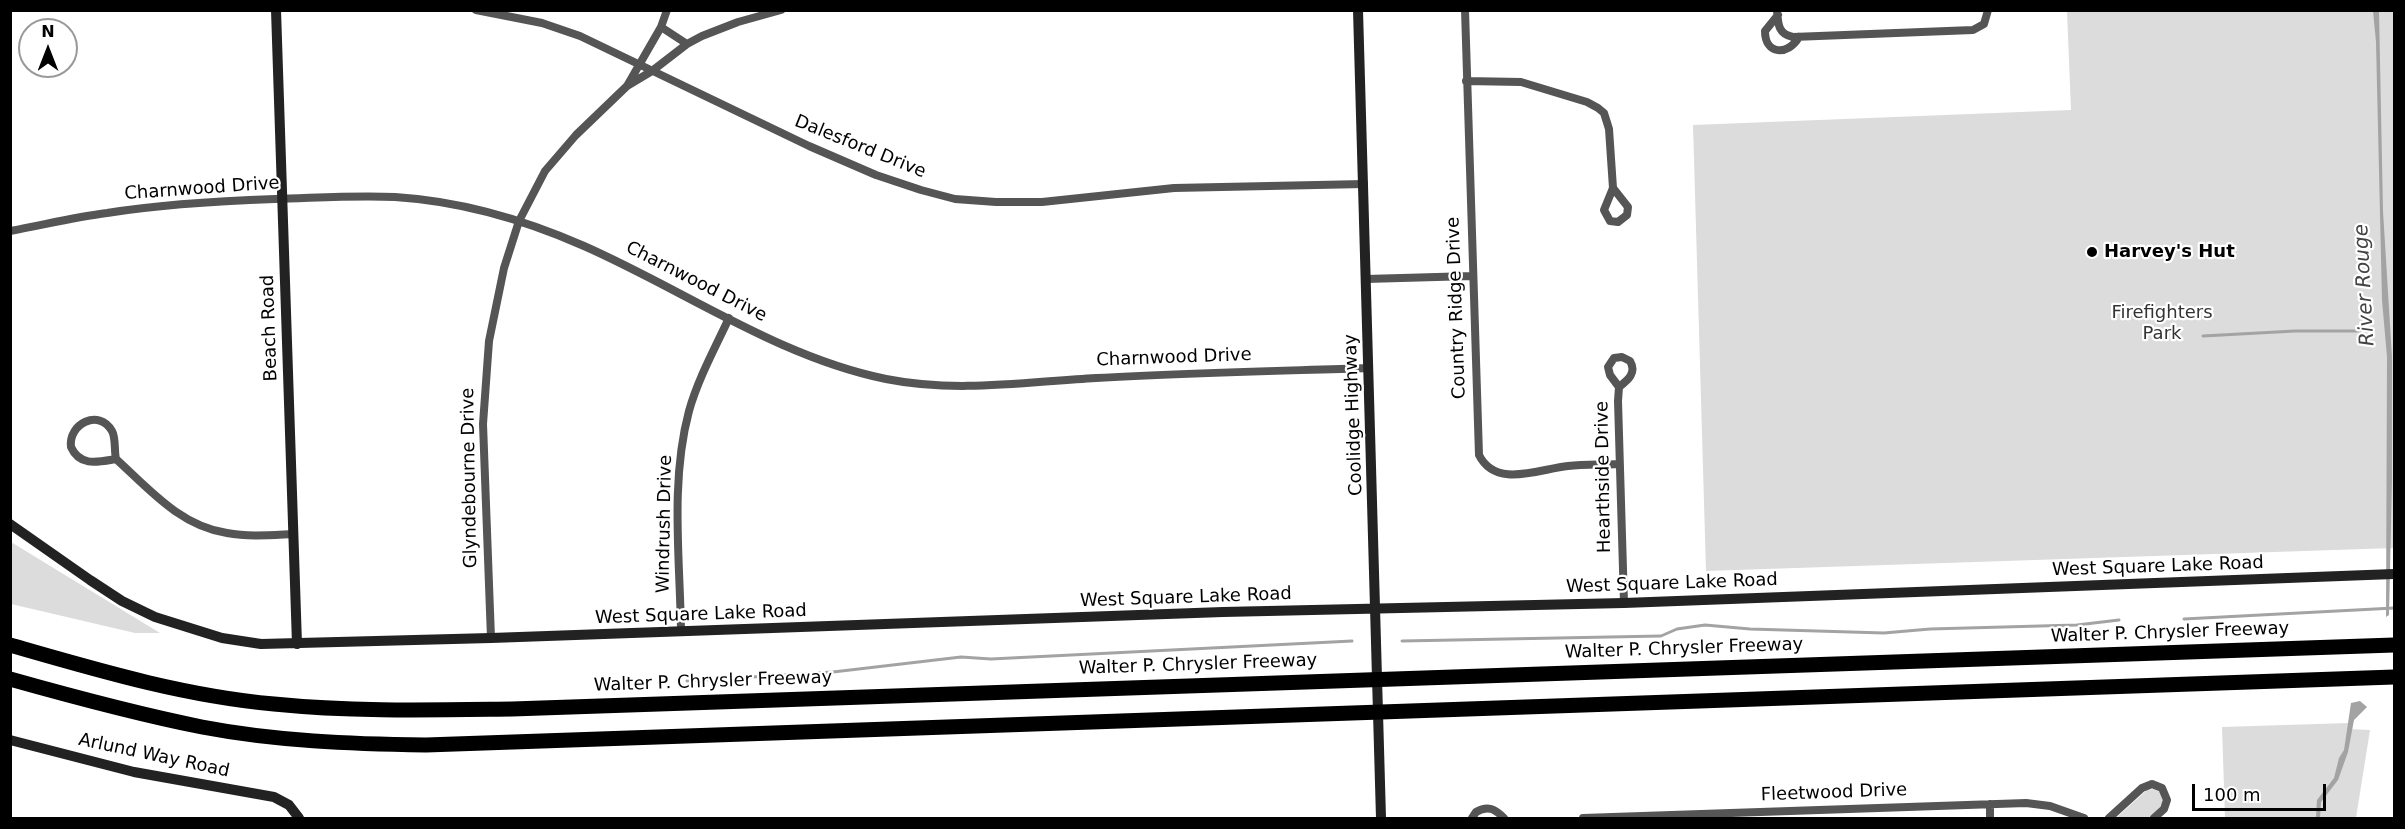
<!DOCTYPE html>
<html>
<head>
<meta charset="utf-8">
<style>
	body { margin:0 }
	#map { position:relative; width:2405px; height:829px; overflow:hidden; background:#fff; font-family:"DejaVu Sans",sans-serif }
	canvas { display:block }
	.frame { position:absolute; inset:0; border:12px solid #000; pointer-events:none }
	.north { position:absolute; left:18px; top:18px; width:60px; height:60px; box-sizing:border-box; background:#fff; border:2px solid #999; border-radius:50%; rotate:0deg; font-size:16px; font-weight:700; line-height:24px; text-align:center; color:#000 }
	.north::after { content:''; display:block; margin:auto; width:21px; height:27px; background:#000; clip-path:polygon(50% 0,100% 100%,50% 72%,0 100%) }
	.scale { position:absolute; left:2192px; top:784px; width:134px; height:27px; box-sizing:border-box; border:3px solid #000; border-top:0; padding-left:8px; font-size:18px; line-height:21px; white-space:nowrap; color:#000; -webkit-text-stroke:4px #fff; paint-order:stroke }
</style>
</head>
<body>
<div id="map">
<canvas width="2405" height="829"></canvas>
<div class="frame"></div>
<div class="north">N</div>
<div class="scale">100 m</div>
</div>
<script>
const g = document.querySelector('canvas').getContext('2d');
g.lineJoin = 'round';
function fill(path, color) {
  g.fillStyle = color;
  g.fill(path, 'evenodd');
}
function trace(path, color, width, dash) {
  g.strokeStyle = color;
  g.lineWidth = width;
  g.lineCap = dash ? 'butt' : 'round';
  g.setLineDash(dash || []);
  g.stroke(path);
}
function label(font, color, halo, rows, align = 'center') {
  g.font = font + ' "DejaVu Sans",sans-serif';
  g.lineWidth = 4.5;
  g.setLineDash([]);
  g.textBaseline = 'middle';
  g.strokeStyle = halo;
  g.fillStyle = color;
  for (const [text, x, y, turn = 0] of rows) {
    g.save();
    g.translate(x, y);
    g.rotate((+turn || 0) * Math.PI / 180);
    g.textAlign = isNaN(turn) ? turn : align;
    if (halo) g.strokeText(text, 0, 0);
    g.fillText(text, 0, 0);
    g.restore();
  }
}
const green = new Path2D(`
	M2067,11H2394V548L1706,571L1693,125L2071,110Z
	M11,542L160,633H135L11,604Z
	M2349,723L2348,729L2370,730L2356,818H2225L2222,727Z
	M2154,789L2160,792L2163,801L2160,807L2148,818H2116L2147,790Z`);
const water = new Path2D(`
	M2373,11H2379L2383,211L2392,357V481L2389,615L2386,617L2387,357L2382,300L2376,42Z
	M2360,701L2367,707L2354,720L2348,752L2338,780L2321,802L2320,818H2316L2317,800L2334,778L2339,758L2344,750L2351,703Z`);
const stream = new Path2D(`
	M2203,336L2295,331H2368
	M2184,619L2394,608
	M1402,641L1661,636L1677,629L1705,625L1750,629L1884,633L1930,629L2077,625L2119,620
	M687,681L833,672L961,657L991,659L1352,641`);
const street = new Path2D(`
	M476,10L542,23L580,36L809,146L876,175L921,190L955,199L996,202H1042L1174,188L1364,184
	M1465,10L1479,455C1496,489 1539,469 1568,466C1585,464 1602,465 1619,464
	M1777,10C1778,24 1778,34 1793,37L1973,30L1984,24L1988,10
	M1778,15L1765,31C1765,55 1788,56 1799,37
	M661,27L687,44
	M1466,81L1521,82L1587,102L1598,108L1604,113L1609,129L1613,188L1604,210L1610,221L1618,222L1627,215L1628,207L1613,188
	M627,86L652,71L687,44L702,36L738,22L781,10
	M10,231C43,225 75,217 107,213C163,204 219,201 275,199C315,198 355,195 395,197C459,201 525,220 584,246C684,290 778,357 886,379C956,393 1025,382 1096,378C1187,373 1278,371 1369,368
	M1366,279L1472,276
	M1619,387L1610,375L1608,367L1614,358L1622,357L1630,361C1637,373 1628,380 1619,387L1618,401L1624,603
	M116,459C98,462 80,467 71,447C68,424 99,408 112,431C116,438 114,450 116,459C149,489 180,526 227,533C249,537 271,535 293,534
	M681,631C680,559 670,482 689,411C698,379 715,348 729,318
	M491,638L483,424L489,341L504,268L519,221L545,171L576,135L627,86L661,27L667,10
	M1990,804V818
	M1472,818L1476,812C1488,805 1495,809 1504,818
	M1583,818L2026,803L2050,806L2084,818
	M2109,818L2142,788L2152,784L2162,788L2167,800L2164,809L2154,818`);
const secondary = new Path2D(`
	M276,10L297,644
	M1358,10L1381,818
	M10,524L90,580L122,601L155,617L222,638L261,644L491,638L1223,612L1624,603L2394,574
	M10,740L134,772L274,797L289,805L299,818`);
const highway = new Path2D(`
	M10,645C97,670 184,696 274,704C353,712 432,710 512,709L2394,645
	M10,679C74,697 137,714 202,727C275,741 351,744 426,745L2394,677`);
const markers = [
	[2092,252,6,"#000"]
];
const streetNames = [
	["Dalesford Drive",860,147,22],
	["Charnwood Drive",202,189,-4],
	["Charnwood Drive",696,282,27],
	["Country Ridge Drive",1457,308,-92],
	["Beach Road",270,328,-92],
	["Charnwood Drive",1174,358,-2],
	["Coolidge Highway",1354,415,-92],
	["Hearthside Drive",1604,477,-91],
	["Glyndebourne Drive",470,478,-91],
	["Windrush Drive",665,524,-89],
	["West Square Lake Road",2158,567,-2],
	["West Square Lake Road",1672,584,-2],
	["West Square Lake Road",1186,598,-2],
	["West Square Lake Road",701,615,-2],
	["Walter P. Chrysler Freeway",2170,633,-2],
	["Walter P. Chrysler Freeway",1684,649,-2],
	["Walter P. Chrysler Freeway",1198,665,-2],
	["Walter P. Chrysler Freeway",713,682,-2],
	["Arlund Way Road",154,756,12],
	["Fleetwood Drive",1834,793,-2]
];
const poiNames = [
	["Harvey's Hut",2104,252]
];
const parkNames = [
	["Firefighters",2162,313],
	["Park",2162,334]
];
const waterNames = [
	["River Rouge",2365,285,-93]
];
fill(green, '#dcdcdc');
fill(water, '#a3a3a3');
trace(stream, '#a3a3a3', 3);
trace(street, '#555', 8);
trace(secondary, '#222', 10);
trace(highway, '#000', 15);
for (const [x, y, r, color] of markers) {
  const dot = new Path2D();
  dot.arc(x, y, r, 0, 2 * Math.PI);
  g.fillStyle = color;
  g.fill(dot);
  trace(dot, '#fff', 2);
}
label('18px', '#000', '#fff', streetNames);
label('bold 18px', '#000', '#fff', poiNames, 'left');
label('18px', '#333', '#fff', parkNames);
label('italic 20px', '#444', '#fff', waterNames);
</script>
</body>
</html>
